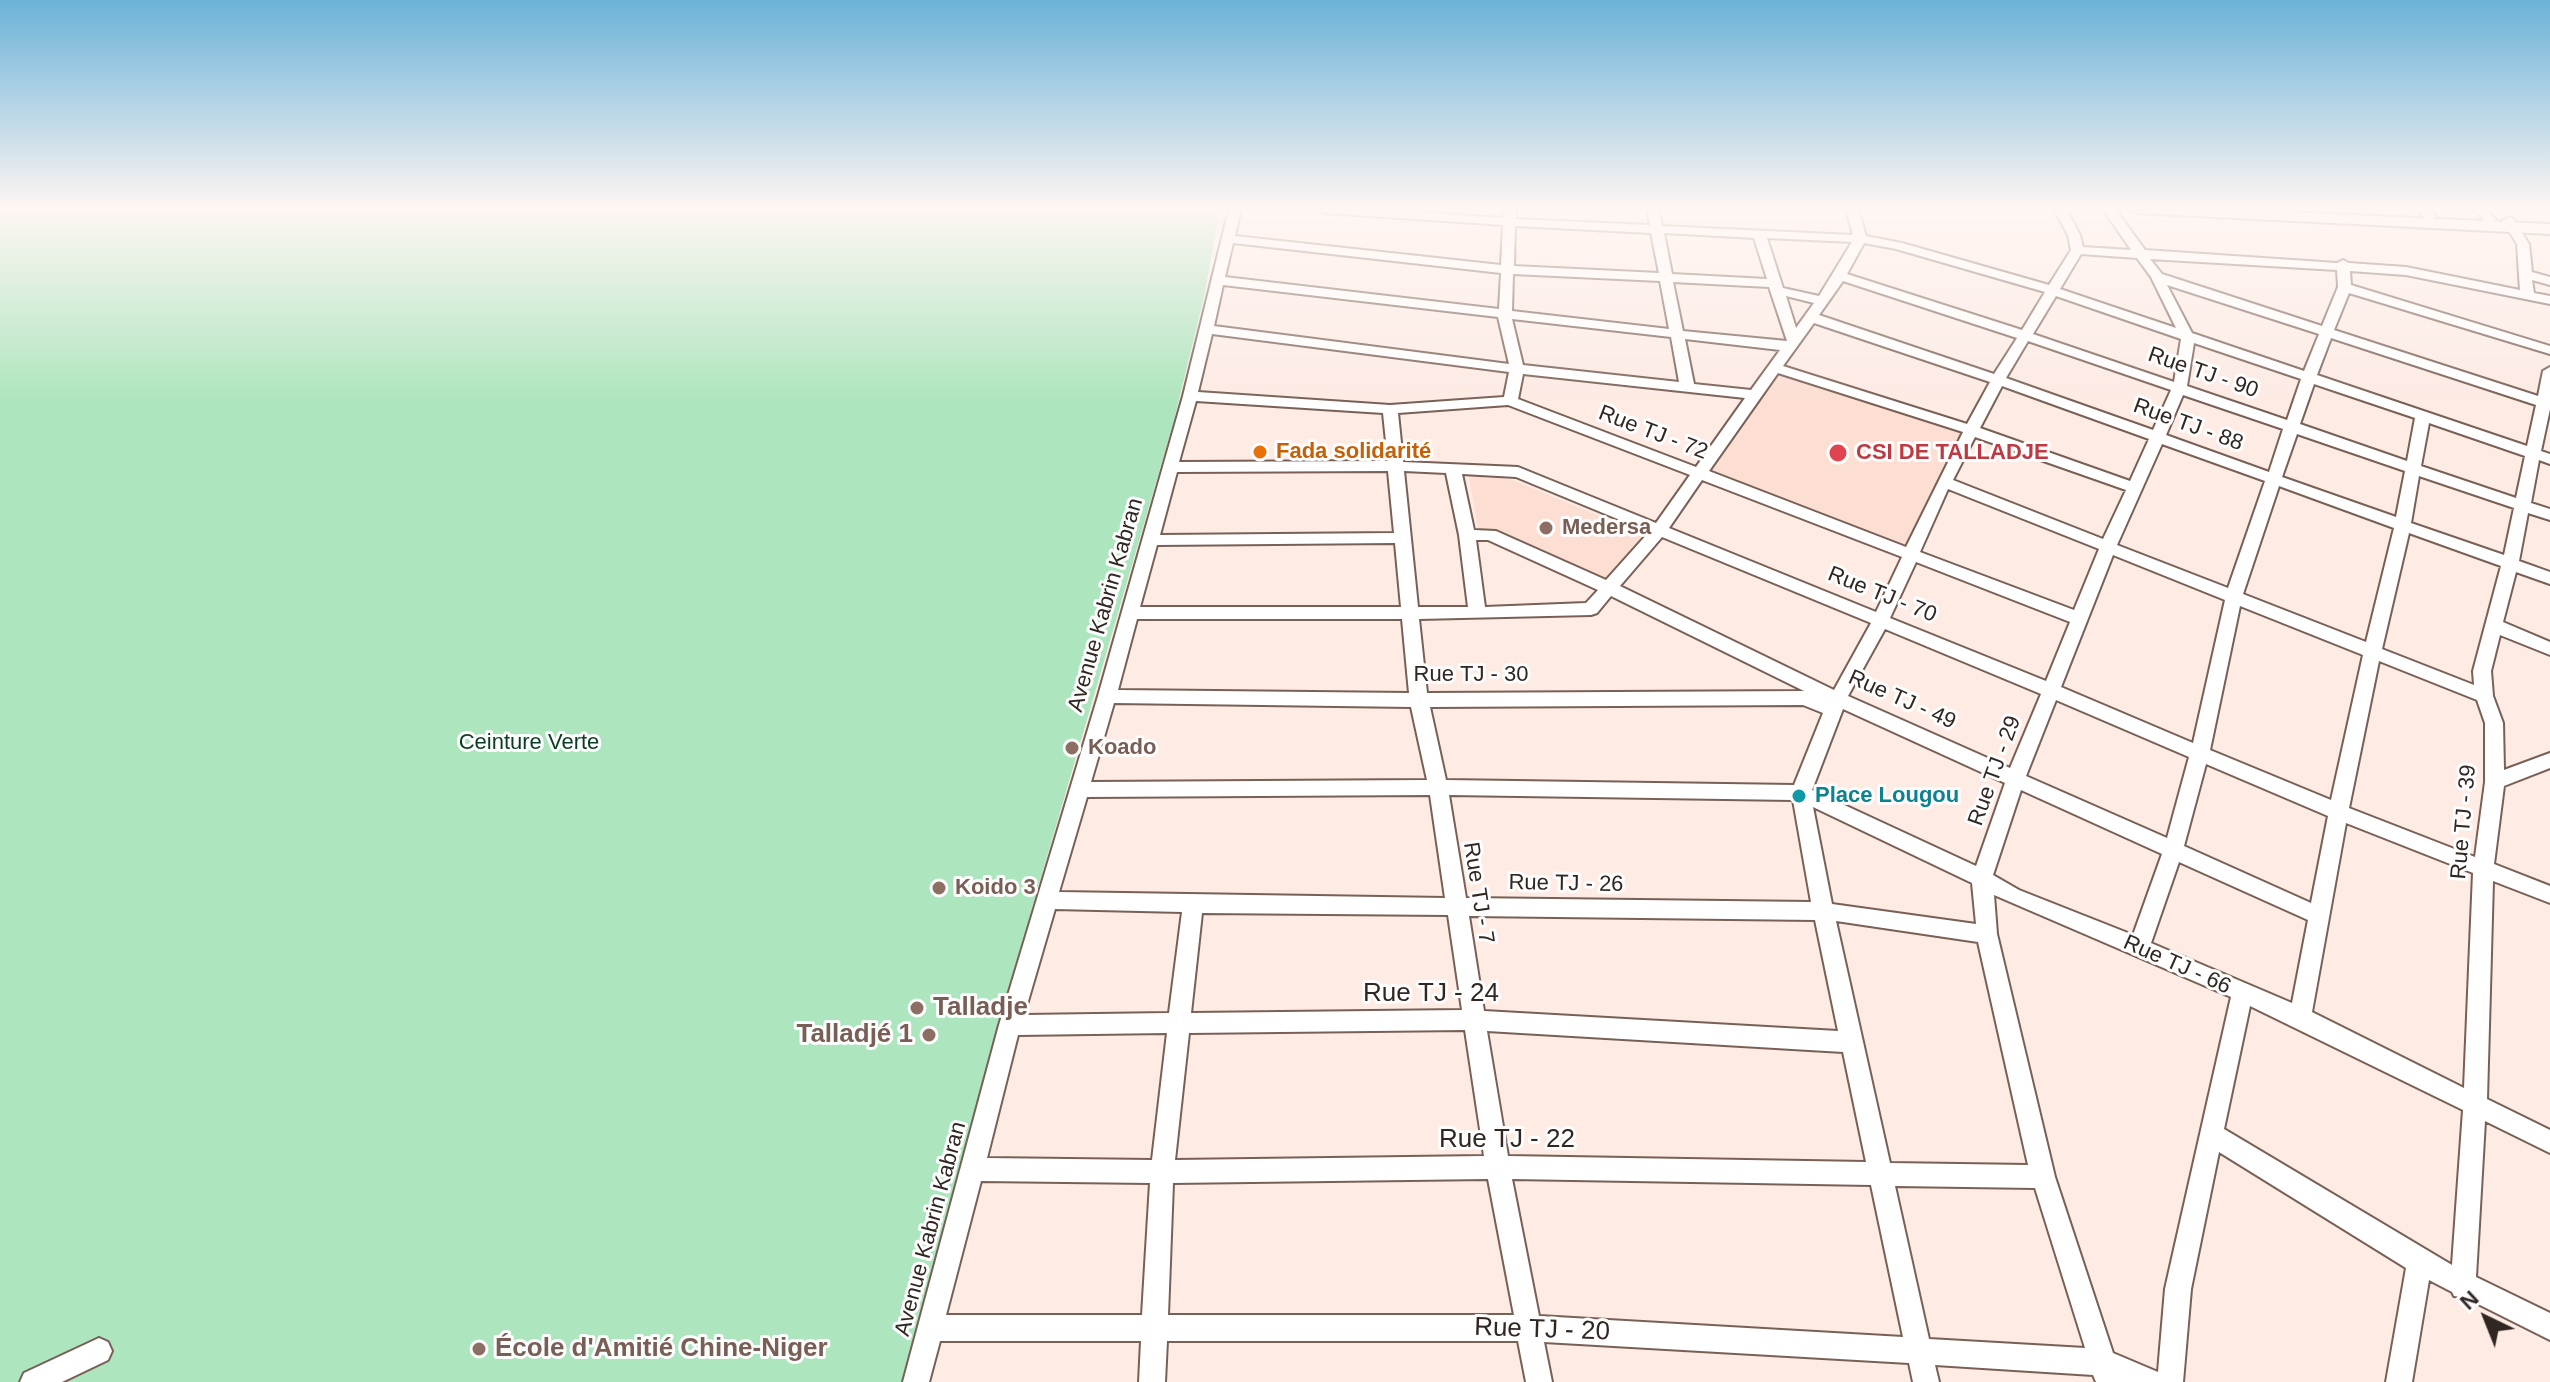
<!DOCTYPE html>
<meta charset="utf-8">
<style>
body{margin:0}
#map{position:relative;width:2550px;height:1382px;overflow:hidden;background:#fdebe4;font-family:Arial,sans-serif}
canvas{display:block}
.north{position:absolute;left:2446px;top:1278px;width:80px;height:80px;-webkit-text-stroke:6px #fcfdfc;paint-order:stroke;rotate:317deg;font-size:22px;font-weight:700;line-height:32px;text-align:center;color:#302622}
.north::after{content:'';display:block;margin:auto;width:28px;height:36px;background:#302622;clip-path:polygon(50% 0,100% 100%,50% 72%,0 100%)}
</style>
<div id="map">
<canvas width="2550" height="1382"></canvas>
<div class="north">N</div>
</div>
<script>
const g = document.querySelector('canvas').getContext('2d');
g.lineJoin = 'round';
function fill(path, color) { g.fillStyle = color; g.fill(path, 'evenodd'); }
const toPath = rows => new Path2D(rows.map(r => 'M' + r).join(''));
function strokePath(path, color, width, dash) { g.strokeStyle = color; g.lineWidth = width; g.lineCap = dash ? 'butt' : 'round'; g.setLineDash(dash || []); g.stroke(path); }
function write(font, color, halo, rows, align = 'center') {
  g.font = font + ' Arial,sans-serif'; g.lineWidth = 6; g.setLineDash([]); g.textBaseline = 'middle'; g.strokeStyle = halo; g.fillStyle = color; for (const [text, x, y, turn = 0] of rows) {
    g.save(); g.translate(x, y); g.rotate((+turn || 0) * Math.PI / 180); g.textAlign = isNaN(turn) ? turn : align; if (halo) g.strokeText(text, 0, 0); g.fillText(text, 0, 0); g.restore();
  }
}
fill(toPath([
 [1780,373,1964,432,1905,545,1708,474],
 [1469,476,1510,479,1650,537,1609,591,1479,535]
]), '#fcded2');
fill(toPath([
 [0,209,1220,209,1204,297,1173,424,1003,1008,903,1382,0,1382]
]), '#ade5be');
const minor = toPath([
 [1229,209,1241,209,1235,236,1501,265,1503,225,1325,213,1319,209,1373,209,1503,218,1504,209,1516,209,1516,219,1650,225,1647,209,1659,209,1662,226,1853,235,1846,209,1858,209,1866,236,1902,243,2049,285,2071,250,2068,235,2054,209,2066,209,2080,235,2083,247,2131,250,2103,209,2115,209,2145,250,2337,263,2343,260,2349,263,2406,267,2520,290,2517,244,2502,220,2512,217,2529,244,2532,272,2550,277,2550,285,2532,280,2534,293,2550,296,2550,304,2406,275,2350,271,2351,285,2550,346,2550,354,2349,293,2334,330,2538,396,2543,371,2550,367,2550,409,2541,451,2550,454,2550,464,2539,460,2531,503,2550,509,2550,520,2528,513,2519,561,2550,572,2550,584,2516,572,2503,622,2550,642,2550,655,2500,635,2491,671,2493,696,2503,723,2504,770,2550,753,2550,768,2504,786,2494,864,2550,886,2550,903,2493,881,2487,1099,2550,1130,2550,1153,2485,1121,2476,1277,2550,1313,2550,1340,2466,1298,2454,1296,2452,1292,2429,1280,2412,1382,2386,1382,2406,1268,2219,1152,2191,1289,2183,1382,2096,1382,2093,1375,1935,1365,1939,1382,1913,1382,1909,1363,1544,1342,1552,1382,1526,1382,1518,1341,1167,1341,1165,1382,1139,1382,1141,1341,940,1341,929,1382,903,1382,999,1025,1098,696,1183,396,1229,209],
 [1515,226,1651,233,1659,273,1514,266,1515,226],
 [1664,233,1754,238,1767,279,1672,274,1664,233],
 [1767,238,1852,242,1819,296,1783,288,1767,238],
 [1233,243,1501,273,1499,309,1225,277,1233,243],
 [1864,243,1896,249,2045,292,2022,330,1847,274,1864,243],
 [2081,254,2137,258,2151,277,2176,328,2060,289,2081,254],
 [2150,259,2337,270,2338,287,2322,326,2162,274,2150,259],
 [1513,274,1660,281,1669,329,1512,311,1513,274],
 [1843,281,2017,338,1994,374,1819,315,1843,281],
 [1673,282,1769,287,1787,341,1683,331,1673,282],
 [1223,285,1498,317,1509,364,1214,326,1223,285],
 [2167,285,2319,334,2304,371,2192,333,2167,285],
 [1786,296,1814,303,1796,328,1786,296],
 [2056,296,2181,339,2174,382,2033,334,2056,296],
 [1512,319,1671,337,1679,382,1523,365,1512,319],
 [1814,323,1990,382,1967,424,1783,366,1814,323],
 [1212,334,1509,372,1504,397,1390,405,1198,392,1212,334],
 [2331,338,2536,405,2527,446,2317,375,2331,338],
 [1685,339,1780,350,1751,390,1694,384,1685,339],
 [2028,341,2171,390,2153,430,2006,378,2028,341],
 [2194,343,2301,379,2287,420,2187,386,2194,343],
 [1778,373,1963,432,1906,547,1709,471,1778,373],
 [1523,374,1745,398,1696,467,1518,399,1523,374],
 [2314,384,2415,418,2407,461,2300,424,2314,384],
 [2002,386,2149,439,2130,481,1980,428,2002,386],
 [2183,395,2283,429,2269,472,2166,435,2183,395],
 [1196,401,1383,413,1388,461,1179,462,1196,401],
 [1508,405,1690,475,1656,523,1518,467,1403,462,1398,413,1508,405],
 [2429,423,2525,456,2516,498,2421,466,2429,423],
 [2297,434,2405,471,2396,517,2282,477,2297,434],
 [1975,437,2126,490,2103,539,1953,480,1975,437],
 [2162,444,2265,481,2228,588,2117,545,2162,444],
 [1388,471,1394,533,1160,535,1177,472,1388,471],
 [1404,471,1446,473,1459,535,1468,607,1418,607,1404,471],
 [1462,474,1516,477,1649,532,1606,580,1496,531,1474,530,1462,474],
 [2419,476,2514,508,2504,555,2411,523,2419,476],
 [1702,480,1902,557,1876,612,1669,528,1702,480],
 [2279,486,2394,528,2366,642,2243,594,2279,486],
 [1948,489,2099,549,2074,610,1920,552,1948,489],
 [2409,533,2501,566,2473,671,2474,685,2382,649,2409,533],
 [1662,537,1871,623,1834,690,1620,586,1662,537],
 [1476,540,1488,540,1598,590,1586,603,1485,607,1476,540],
 [1395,543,1401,607,1140,607,1157,545,1395,543],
 [2113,555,2225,600,2193,743,2061,687,2113,555],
 [1916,562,2070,622,2046,681,1890,618,1916,562],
 [1611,596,1804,691,1427,693,1419,619,1591,615,1597,613,1611,596],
 [2240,606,2363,655,2331,800,2210,750,2240,606],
 [1137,619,1402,619,1409,693,1118,690,1137,619],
 [1885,629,2041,694,2010,768,1848,696,1885,629],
 [2379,661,2477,700,2485,723,2485,782,2475,857,2349,808,2379,661],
 [2056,700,2189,757,2167,838,2026,776,2056,700],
 [1114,703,1411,707,1427,780,1091,782,1114,703],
 [1803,705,1823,713,1794,785,1446,780,1430,707,1803,705],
 [1843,709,2005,783,1976,866,1812,790,1843,709],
 [2206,764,2328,816,2311,903,2184,846,2206,764],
 [2021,790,2162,854,2133,935,2019,890,1993,875,2021,790],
 [1430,795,1445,898,1059,892,1087,797,1430,795],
 [1449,795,1793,800,1811,902,1466,898,1449,795],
 [1813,807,1972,883,1976,924,1832,904,1813,807],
 [2346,823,2473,873,2464,1088,2312,1012,2346,823],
 [2179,862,2308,920,2292,1003,2151,943,2179,862],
 [1994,895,2231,997,2165,1289,2158,1372,2113,1353,2055,1177,1997,934,1994,895],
 [1055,909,1182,912,1169,1013,1024,1015,1055,909],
 [1202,913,1448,915,1462,1010,1191,1013,1202,913],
 [1469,916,1815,920,1838,1031,1484,1011,1469,916],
 [1836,921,1978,942,2028,1165,1890,1163,1836,921],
 [2250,1006,2463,1110,2452,1265,2224,1129,2250,1006],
 [1465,1030,1484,1156,1175,1160,1189,1033,1465,1030],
 [1487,1031,1843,1052,1866,1162,1508,1156,1487,1031],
 [1167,1033,1152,1160,987,1158,1018,1035,1167,1033],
 [1488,1179,1514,1315,1168,1315,1173,1183,1488,1179],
 [1512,1179,1871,1185,1903,1337,1539,1316,1512,1179],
 [981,1181,1150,1183,1142,1315,946,1315,981,1181],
 [1895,1186,2035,1188,2085,1348,1929,1339,1895,1186],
 [2416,209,2429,209,2436,217,2426,220,2416,209],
 [2474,209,2486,209,2496,220,2486,223,2474,209],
 [99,1338,108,1342,112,1351,108,1360,62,1382,20,1382,24,1373,99,1338]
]);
const major = toPath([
 [2130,209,2223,209,2550,224,2550,234,2137,213,2130,209]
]);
strokePath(minor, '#796056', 4);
strokePath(major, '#796056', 4);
fill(minor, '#fff');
fill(major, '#fff');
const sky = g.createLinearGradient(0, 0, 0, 402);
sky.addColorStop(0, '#6bb2d8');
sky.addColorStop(0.52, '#fef6f3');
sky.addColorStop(1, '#fef6f300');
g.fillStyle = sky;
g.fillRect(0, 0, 2550, 402);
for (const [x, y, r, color] of [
 [1260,452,8,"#e8710a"],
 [1838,453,10,"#e0444e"],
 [1546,528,8,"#8d6e63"],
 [1072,748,8,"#8d6e63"],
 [1799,796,8,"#0f9aa8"],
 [939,888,8,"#8d6e63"],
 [917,1008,8,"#8d6e63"],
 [929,1035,8,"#8d6e63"],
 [479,1349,8,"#8d6e63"]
]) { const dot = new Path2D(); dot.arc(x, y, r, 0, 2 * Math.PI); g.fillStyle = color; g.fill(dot); strokePath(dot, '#fcfdfc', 3); }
write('22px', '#302622', '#fcfdfc', [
 ["Rue TJ - 90",2203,373,19],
 ["Rue TJ - 88",2188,425,20],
 ["Rue TJ - 72",1653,433,21],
 ["Rue TJ - 70",1882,595,22],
 ["Avenue Kabrin Kabran",1106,605,-74],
 ["Rue TJ - 30",1471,675],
 ["Rue TJ - 49",1902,700,24],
 ["Rue TJ - 29",1995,771,-70],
 ["Rue TJ - 39",2464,822,-85],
 ["Rue TJ - 26",1566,884,1],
 ["Rue TJ - 7",1478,893,81],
 ["Rue TJ - 66",2177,965,24],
 ["Avenue Kabrin Kabran",931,1229,-75]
]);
write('bold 22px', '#c56008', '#fcfdfc', [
 ["Fada solidarité",1276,452]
], 'left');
write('bold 22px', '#be3a42', '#fcfdfc', [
 ["CSI DE TALLADJE",1856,453]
], 'left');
write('bold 22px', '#785e54', '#fcfdfc', [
 ["Medersa",1562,528],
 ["Koado",1088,748],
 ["Koido 3",955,888]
], 'left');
write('22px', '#0a3d21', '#fcfdfc', [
 ["Ceinture Verte",529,743]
]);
write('bold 22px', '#0d838f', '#fcfdfc', [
 ["Place Lougou",1815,796]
], 'left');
write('26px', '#302622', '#fcfdfc', [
 ["Rue TJ - 24",1431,994],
 ["Rue TJ - 22",1507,1140],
 ["Rue TJ - 20",1542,1330,2]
]);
write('bold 26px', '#785e54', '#fcfdfc', [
 ["Talladje",933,1008],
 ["Talladjé 1",913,1035,"right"],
 ["École d'Amitié Chine-Niger",495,1349]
], 'left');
</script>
